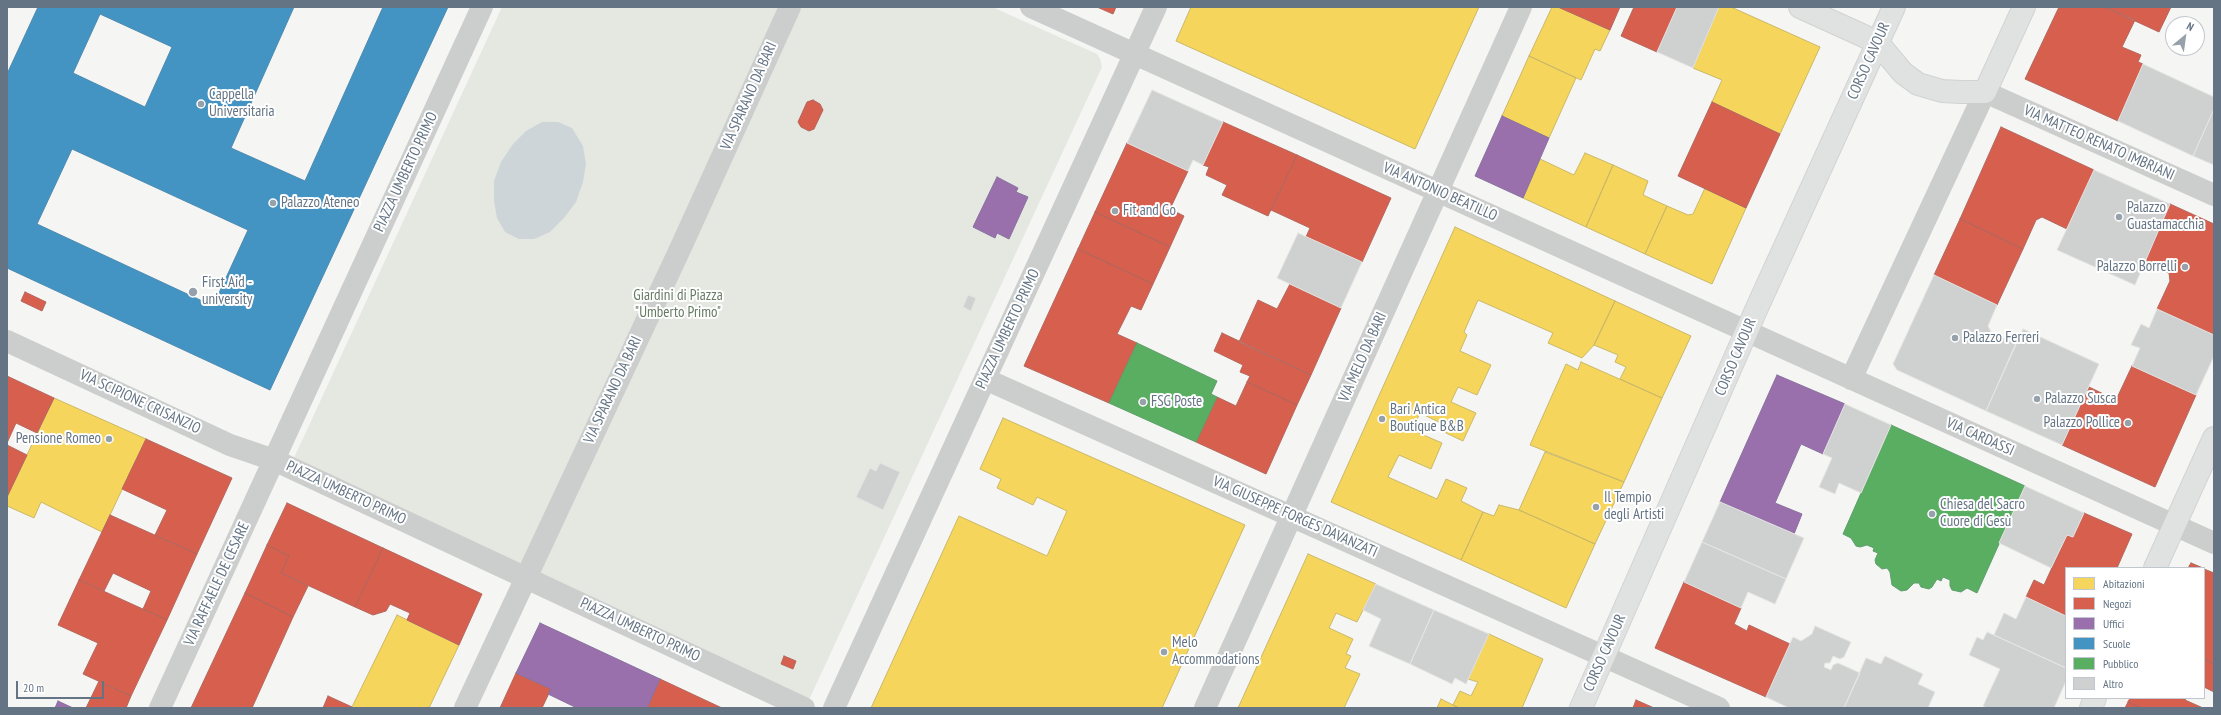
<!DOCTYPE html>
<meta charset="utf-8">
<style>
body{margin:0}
#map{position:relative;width:2221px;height:715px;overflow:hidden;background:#f5f5f3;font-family:"PT Sans Narrow",sans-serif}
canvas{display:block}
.frame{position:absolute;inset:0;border:8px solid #647484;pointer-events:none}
.legend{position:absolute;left:2065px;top:567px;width:140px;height:132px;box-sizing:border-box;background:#fff;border:1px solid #c1c7ce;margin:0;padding:5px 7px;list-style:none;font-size:12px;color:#647484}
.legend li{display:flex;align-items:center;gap:8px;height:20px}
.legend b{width:20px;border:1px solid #c1c7ce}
.north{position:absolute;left:2165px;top:16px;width:40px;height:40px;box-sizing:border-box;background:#fff;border:1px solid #c1c7ce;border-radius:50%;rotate:29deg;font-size:11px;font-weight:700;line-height:16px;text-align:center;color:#647484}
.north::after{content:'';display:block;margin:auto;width:14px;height:18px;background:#97a1ab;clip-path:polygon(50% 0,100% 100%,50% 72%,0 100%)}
.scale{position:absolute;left:16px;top:681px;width:88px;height:18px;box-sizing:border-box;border:2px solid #647484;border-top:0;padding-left:5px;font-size:12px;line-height:14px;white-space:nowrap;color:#647484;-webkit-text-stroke:3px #fff;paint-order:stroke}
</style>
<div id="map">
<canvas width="2221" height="715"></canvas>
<div class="frame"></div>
<ul class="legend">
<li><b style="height:11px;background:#f6d55c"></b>Abitazioni</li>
<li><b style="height:11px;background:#d6604d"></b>Negozi</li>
<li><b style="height:11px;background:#9970ab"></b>Uffici</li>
<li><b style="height:11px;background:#4393c3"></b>Scuole</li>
<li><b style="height:11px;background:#5aae61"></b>Pubblico</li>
<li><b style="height:11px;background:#cfd0d0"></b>Altro</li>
</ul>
<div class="north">N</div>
<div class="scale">20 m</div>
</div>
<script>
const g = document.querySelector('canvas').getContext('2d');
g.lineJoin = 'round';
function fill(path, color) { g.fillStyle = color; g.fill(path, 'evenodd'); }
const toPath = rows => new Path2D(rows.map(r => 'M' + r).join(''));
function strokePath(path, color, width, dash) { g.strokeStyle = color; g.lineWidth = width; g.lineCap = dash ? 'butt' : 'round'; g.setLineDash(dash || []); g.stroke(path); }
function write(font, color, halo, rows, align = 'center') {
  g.font = font + ' "PT Sans Narrow",sans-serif'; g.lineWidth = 4; g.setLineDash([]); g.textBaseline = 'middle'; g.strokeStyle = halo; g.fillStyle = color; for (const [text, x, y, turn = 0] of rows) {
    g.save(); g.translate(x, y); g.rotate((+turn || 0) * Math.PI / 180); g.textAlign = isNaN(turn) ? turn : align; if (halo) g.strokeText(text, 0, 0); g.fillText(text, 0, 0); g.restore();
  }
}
fill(toPath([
 [502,7,992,7,1097,54,1100,59,1102,67,808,702,294,458]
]), '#e4e8e1');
fill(toPath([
 [542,122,558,122,572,128,583,146,586,164,583,182,576,202,564,218,550,232,534,239,519,239,505,232,497,218,494,201,494,181,501,162,513,144,526,131]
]), '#cdd5d8');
const homes = toPath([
 [1191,7,1479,7,1415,149,1176,41,1191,7],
 [1552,7,1558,7,1610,30,1600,51,1595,49,1581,80,1529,56,1552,7],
 [1719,7,1731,7,1820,47,1780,134,1712,102,1722,80,1693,68,1719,7],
 [1529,56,1576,78,1549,138,1502,116,1529,56],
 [1585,153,1613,165,1586,227,1523,198,1540,159,1574,175,1585,153],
 [1613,165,1648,181,1643,195,1667,206,1645,254,1586,227,1613,165],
 [1705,188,1746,208,1712,284,1645,254,1667,206,1688,215,1693,214,1705,188],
 [1455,227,1615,301,1594,345,1582,358,1548,343,1553,333,1478,300,1464,332,1467,335,1460,351,1491,365,1477,395,1458,387,1451,402,1476,413,1463,441,1446,433,1445,425,1420,413,1412,430,1442,443,1431,469,1399,455,1388,477,1437,499,1446,479,1467,488,1461,501,1483,512,1461,560,1331,502,1455,227],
 [1615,301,1691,336,1662,398,1620,379,1626,367,1615,362,1618,355,1594,345,1615,301],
 [1581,362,1662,398,1624,482,1530,445,1566,364,1578,370,1581,362],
 [54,398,146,439,102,532,41,502,34,518,7,506,7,497,54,398],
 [1003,418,1245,525,1162,708,871,708,959,516,1047,556,1067,511,1037,497,1033,505,997,488,1001,479,980,469,1003,418],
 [1545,452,1624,482,1595,544,1519,510,1545,452],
 [1499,505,1519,510,1595,544,1566,608,1461,560,1483,512,1494,516,1499,505],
 [1308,554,1376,584,1357,622,1336,613,1329,628,1353,639,1346,654,1351,656,1345,668,1360,674,1344,708,1238,708,1308,554],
 [397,615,459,645,429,708,353,708,352,707,397,615],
 [1489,634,1543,659,1522,708,1459,708,1453,705,1460,691,1471,696,1478,682,1468,679,1489,634],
 [1441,699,1459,708,1437,708,1441,699]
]);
fill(homes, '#f6d55c');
strokePath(homes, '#cab868', 1);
const shops = toPath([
 [1097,7,1116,7,1113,14,1097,7],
 [1558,7,1620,7,1610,30,1558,7],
 [1634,7,1677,7,1657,52,1621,36,1634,7],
 [2059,7,2105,7,2135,20,2122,47,2141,55,2138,62,2143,64,2118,121,2025,79,2059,7],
 [2105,7,2171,7,2159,32,2105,7],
 [813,100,820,104,823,110,814,129,809,131,801,127,798,122,807,102,813,100],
 [1712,102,1780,134,1746,208,1678,176,1712,102],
 [1223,122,1297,155,1268,216,1222,195,1227,185,1206,175,1209,167,1203,165,1223,122],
 [2001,127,2094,170,2067,229,2042,217,2036,220,2023,249,1960,219,2001,127],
 [1127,143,1188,171,1170,209,1184,216,1170,247,1095,212,1127,143],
 [1297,155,1391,198,1362,262,1306,237,1310,228,1271,210,1297,155],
 [2170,204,2214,224,2214,335,2157,309,2170,281,2169,273,2145,262,2170,204],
 [1095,212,1170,247,1153,284,1078,249,1095,212],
 [1960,219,2023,249,1997,305,1934,275,1960,219],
 [1078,249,1153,284,1141,310,1131,306,1117,334,1137,343,1109,403,1024,366,1078,249],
 [1290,284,1341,308,1311,375,1239,342,1258,300,1277,309,1290,284],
 [25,292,46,302,42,311,21,301,25,292],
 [1222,333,1311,375,1297,405,1247,382,1250,376,1240,372,1243,365,1214,351,1222,333],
 [2132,366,2196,395,2155,487,2062,445,2089,387,2116,400,2132,366],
 [7,376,54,398,37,433,16,423,7,443,7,376],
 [1247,382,1297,405,1266,474,1196,442,1217,397,1236,406,1247,382],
 [146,439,232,478,197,554,155,535,167,510,122,489,146,439],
 [7,445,27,455,7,497,7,445],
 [287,503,383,548,355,607,281,573,289,556,267,545,287,503],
 [2084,513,2132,534,2117,568,2066,568,2066,616,2026,597,2034,580,2044,585,2067,535,2073,537,2084,513],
 [110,515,197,554,167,620,143,609,151,591,113,573,104,591,79,580,110,515],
 [267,545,289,556,281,573,308,586,293,617,245,593,267,545],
 [383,548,482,594,459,645,407,620,410,613,390,604,386,611,373,615,355,607,383,548],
 [2191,563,2203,568,2188,568,2191,563],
 [2204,569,2214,573,2214,664,2204,659,2204,569],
 [79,580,167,620,131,696,83,674,98,643,58,625,79,580],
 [1684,582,1741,608,1734,624,1747,631,1749,625,1790,644,1766,697,1655,648,1684,582],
 [245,593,293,617,252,708,191,708,245,593],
 [784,656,796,661,793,669,781,664,784,656],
 [2204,659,2214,664,2214,692,2204,687,2204,659],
 [516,673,551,689,542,708,500,708,516,673],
 [660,679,722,708,647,708,660,679],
 [99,681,131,696,126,708,86,708,99,681],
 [328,696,352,707,353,708,323,708,328,696],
 [2130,698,2186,698,2185,700,2203,708,2141,708,2128,702,2130,698],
 [1636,700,1654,708,1633,708,1636,700],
 [2128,702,2141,708,2125,708,2128,702]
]);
fill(shops, '#d6604d');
strokePath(shops, '#b4665e', 1);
const offices = toPath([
 [1502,116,1549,138,1523,198,1475,176,1502,116],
 [997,177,1018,188,1016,192,1028,197,1009,239,997,233,995,238,973,227,997,177],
 [1777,375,1845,404,1823,454,1801,444,1775,503,1802,514,1794,534,1720,502,1777,375],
 [540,623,660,679,647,708,577,708,548,694,551,689,516,673,540,623],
 [58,701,73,708,55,708,58,701]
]);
fill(offices, '#9970ab');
strokePath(offices, '#89719f', 1);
const schools = toPath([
 [38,7,294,7,231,148,305,181,383,7,448,7,270,390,7,268,7,74,38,7],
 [100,14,172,47,145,107,73,73,100,14],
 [72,149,248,230,213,306,37,224,72,149]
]);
fill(schools, '#4393c3');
strokePath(schools, '#4d8ab0', 1);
const public = toPath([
 [1137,343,1217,381,1211,394,1217,397,1196,442,1109,403,1137,343],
 [1891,425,2025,486,1977,593,1967,588,1961,592,1952,590,1950,586,1950,580,1943,577,1941,581,1937,579,1932,587,1929,589,1921,587,1919,583,1914,583,1907,590,1901,591,1892,585,1890,572,1887,568,1882,569,1876,564,1875,560,1878,553,1873,551,1874,548,1867,545,1860,547,1856,546,1851,538,1843,534,1891,425]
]);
fill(public, '#5aae61');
strokePath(public, '#5d9d6c', 1);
const building = toPath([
 [1677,7,1719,7,1693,68,1657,52,1677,7],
 [2143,64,2214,97,2214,109,2193,156,2118,121,2143,64],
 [1152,90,1223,122,1203,165,1193,160,1188,171,1127,143,1152,90],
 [2214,109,2214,165,2193,156,2214,109],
 [2094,170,2170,204,2135,285,2057,250,2094,170],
 [1298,233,1362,262,1341,308,1277,278,1298,233],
 [1934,275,1997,305,1988,326,1991,332,2016,343,1986,411,1897,370,1893,364,1934,275],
 [968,295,976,298,971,311,963,307,968,295],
 [2157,309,2214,335,2214,356,2196,395,2132,366,2140,348,2131,345,2141,324,2149,328,2157,309],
 [2023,329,2099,364,2062,445,1986,411,2023,329],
 [1845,404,1891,425,1861,493,1839,483,1835,494,1819,487,1832,458,1823,454,1845,404],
 [880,463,900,472,883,510,856,497,870,468,876,471,880,463],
 [2025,486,2084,513,2073,537,2067,535,2051,568,1999,543,2025,486],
 [1720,502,1804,538,1786,579,1702,542,1720,502],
 [1702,542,1786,579,1775,604,1748,592,1741,608,1684,582,1702,542],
 [1376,584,1434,610,1410,664,1369,646,1381,619,1363,610,1376,584],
 [2026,597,2066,616,2066,668,1994,635,2004,613,2016,619,2026,597],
 [1434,610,1489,634,1466,684,1455,678,1452,684,1410,664,1434,610],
 [1815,626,1851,642,1844,657,1840,659,1833,656,1830,663,1825,663,1824,667,1831,670,1833,665,1838,663,1860,673,1844,708,1789,708,1766,697,1793,637,1801,641,1812,634,1815,626],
 [1987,632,2066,668,2066,681,2054,708,1987,708,1983,706,2000,669,1969,655,1977,637,1983,640,1987,632],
 [1885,656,1923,674,1918,684,1935,692,1928,708,1844,708,1866,658,1881,664,1885,656]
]);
fill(building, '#cfd0d0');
strokePath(building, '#e4e4e3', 1);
const secondary = toPath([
 [1800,7,1877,42,1903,73,1918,84,1942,91,1961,92,1985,92,2024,7],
 [2155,568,2214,438],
 [1581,708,1756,310,1894,7],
 [2091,708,2095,698]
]);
strokePath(secondary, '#d1d3d3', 24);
strokePath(toPath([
 [1031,7,2214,543],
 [7,341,230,445,274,460,804,708],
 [985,379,1719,708],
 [1851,379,1985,92,2214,195],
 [160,708,482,7],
 [465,708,681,247,790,7],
 [834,708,1156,7],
 [1205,708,1521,7]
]), '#cccece', 22);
strokePath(secondary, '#e0e1e1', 22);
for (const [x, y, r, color] of [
 [201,104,4,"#97a1ab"],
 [273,203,4,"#97a1ab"],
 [1115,211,4,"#97a1ab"],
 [2119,217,4,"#97a1ab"],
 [2185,267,4,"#97a1ab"],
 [193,292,5,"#97a1ab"],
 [1955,338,4,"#97a1ab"],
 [2037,399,4,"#97a1ab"],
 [1143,402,4,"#97a1ab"],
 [1382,419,4,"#97a1ab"],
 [2128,423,4,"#97a1ab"],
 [109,439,4,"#97a1ab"],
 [1596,507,4,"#97a1ab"],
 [1932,514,4,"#97a1ab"],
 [1164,652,4,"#97a1ab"]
]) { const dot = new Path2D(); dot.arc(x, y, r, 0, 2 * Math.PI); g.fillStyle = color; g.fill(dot); strokePath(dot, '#fff', 1.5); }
write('15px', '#647484', '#fff', [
 ["CORSO CAVOUR",1869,61,-66],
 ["VIA SPARANO DA BARI",749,96,-66],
 ["VIA MATTEO RENATO IMBRIANI",2099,143,24],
 ["PIAZZA UMBERTO PRIMO",406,172,-65],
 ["VIA ANTONIO BEATILLO",1440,192,24],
 ["PIAZZA UMBERTO PRIMO",1008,329,-65],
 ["VIA MELO DA BARI",1363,357,-66],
 ["CORSO CAVOUR",1736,357,-67],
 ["VIA SPARANO DA BARI",613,390,-65],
 ["VIA SCIPIONE CRISANZIO",140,402,25],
 ["VIA CARDASSI",1980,437,24],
 ["PIAZZA UMBERTO PRIMO",346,493,25],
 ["VIA GIUSEPPE FORGES DAVANZATI",1295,517,24],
 ["VIA RAFFAELE DE CESARE",217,584,-65],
 ["PIAZZA UMBERTO PRIMO",640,630,25],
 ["CORSO CAVOUR",1605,653,-66]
]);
write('15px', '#647484', '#fff', [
 ["Cappella",209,95],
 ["Universitaria",209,112],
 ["Palazzo Ateneo",281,203],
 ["Palazzo",2127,208],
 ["Guastamacchia",2127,225],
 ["Fit and Go",1123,211],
 ["Palazzo Borrelli",2177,267,"right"],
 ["First Aid -",202,283],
 ["university",202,300],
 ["Palazzo Ferreri",1963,338],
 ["Palazzo Susca",2045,399],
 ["FSG Poste",1151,402],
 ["Bari Antica",1390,410],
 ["Boutique B&B",1390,427],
 ["Palazzo Pollice",2120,423,"right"],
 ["Pensione Romeo",101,439,"right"],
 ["Il Tempio",1604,498],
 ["degli Artisti",1604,515],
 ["Chiesa del Sacro",1940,505],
 ["Cuore di Gesù",1940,522],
 ["Melo",1172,643],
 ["Accommodations",1172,660]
], 'left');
write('15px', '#667b63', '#fff', [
 ["Giardini di Piazza",678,296],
 ["\"Umberto Primo\"",678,313]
]);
</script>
